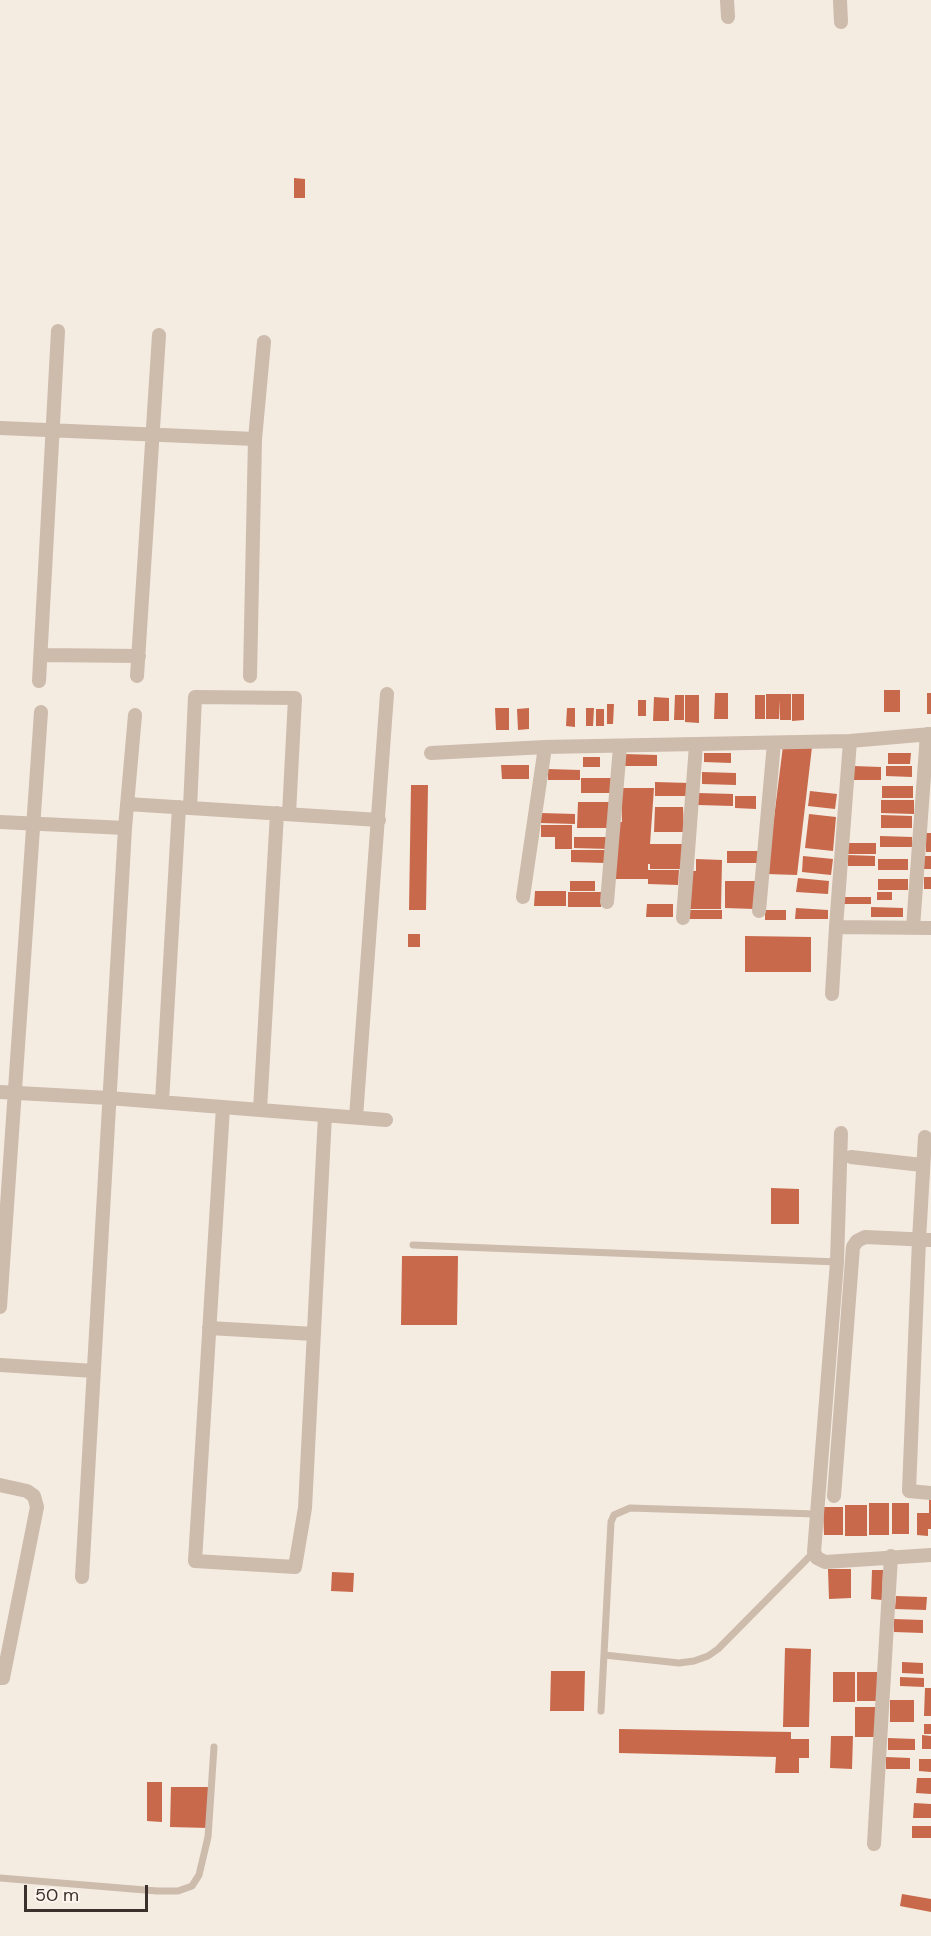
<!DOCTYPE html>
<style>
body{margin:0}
#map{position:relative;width:931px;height:1936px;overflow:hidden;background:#f4ebe1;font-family:"DM Sans",sans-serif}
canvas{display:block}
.scale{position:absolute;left:24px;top:1885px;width:124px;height:27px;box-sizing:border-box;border:3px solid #3b302b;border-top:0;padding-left:8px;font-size:18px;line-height:21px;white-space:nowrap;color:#3b302b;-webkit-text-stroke:4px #fbf5ee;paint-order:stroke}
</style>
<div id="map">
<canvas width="931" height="1936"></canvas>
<div class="scale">50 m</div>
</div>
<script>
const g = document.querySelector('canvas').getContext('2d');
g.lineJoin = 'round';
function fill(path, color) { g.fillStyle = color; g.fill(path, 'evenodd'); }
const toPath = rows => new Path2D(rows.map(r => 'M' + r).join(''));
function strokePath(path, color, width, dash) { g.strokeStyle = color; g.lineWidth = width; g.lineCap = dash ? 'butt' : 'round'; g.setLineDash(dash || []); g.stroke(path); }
fill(toPath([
 [294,178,305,179,305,198,294,198],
 [884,690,900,690,900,712,884,712],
 [715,693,728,693,728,719,714,719],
 [927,693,931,693,931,714,927,714],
 [766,694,791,694,791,720,780,720,780,700,779,719,766,719],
 [792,694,804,694,804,720,792,721],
 [675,695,684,695,684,720,674,720],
 [685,695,699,695,699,723,685,722],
 [755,695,765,695,765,719,755,719],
 [654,697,669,698,669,721,653,721],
 [638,700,646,700,646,716,638,716],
 [607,704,614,704,613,724,607,724],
 [495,708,509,708,509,730,496,730],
 [529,708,529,729,518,730,517,709],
 [567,708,575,708,575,727,566,726],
 [586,708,594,708,593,726,586,726],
 [596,709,604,709,604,726,596,726],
 [783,746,812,747,797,875,767,874],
 [704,753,731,753,731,763,704,762],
 [888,753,911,753,910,764,888,764],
 [624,754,657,755,657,766,624,766],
 [583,757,600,757,600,767,583,767],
 [501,765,529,765,529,779,502,779],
 [853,766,881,767,881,780,853,780],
 [886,766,912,766,912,777,886,776],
 [548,769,580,770,580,780,548,780],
 [702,772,736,773,736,785,702,784],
 [581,778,613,778,612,793,581,793],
 [655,782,689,783,689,796,655,796],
 [411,785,428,785,426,910,409,910],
 [882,786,913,786,913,798,882,798],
 [621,788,654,788,650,844,682,844,682,869,650,869,650,864,648,864,648,870,679,870,678,885,648,884,648,879,614,879,618,822,622,822],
 [810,791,837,794,835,809,808,806],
 [698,793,733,794,733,806,698,805],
 [735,796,756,796,756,809,735,808],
 [881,800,914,800,914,814,881,813],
 [578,802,612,802,608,828,577,828],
 [655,807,683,807,684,832,654,832],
 [541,813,575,814,575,824,541,823],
 [809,814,836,817,833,851,805,848],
 [881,815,912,816,912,828,881,828],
 [541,825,572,825,572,849,555,849,555,837,541,837],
 [926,833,931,833,931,852,926,852],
 [880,836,912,837,912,847,880,847],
 [574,837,609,837,609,849,574,848],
 [848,843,876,843,876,854,848,854],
 [571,850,605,850,605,863,571,862],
 [727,851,760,851,759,863,727,863],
 [848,855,875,856,875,866,848,866],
 [803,856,833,859,831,875,802,872],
 [924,856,931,856,931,869,924,869],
 [696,859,722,860,721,909,689,909,690,871,696,871],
 [878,859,908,859,908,870,878,870],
 [924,877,931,877,931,889,924,889],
 [798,878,829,881,828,894,796,892],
 [878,879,908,879,908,890,878,890],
 [570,881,595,881,595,891,570,891],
 [725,881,755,881,755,909,725,908],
 [535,891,566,891,566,906,534,906],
 [568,892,601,892,601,907,568,907],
 [877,892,892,892,892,900,877,900],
 [843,897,871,897,871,904,843,904],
 [647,904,673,904,673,917,646,917],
 [871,907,903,908,903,917,871,917],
 [796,908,828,910,828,919,795,919],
 [689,910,722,910,722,919,689,919],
 [765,910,786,910,786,920,765,920],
 [408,934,420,934,420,947,408,947],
 [745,936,811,937,811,972,745,972],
 [771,1188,799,1189,799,1224,771,1224],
 [402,1256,458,1256,457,1325,401,1325],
 [929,1500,931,1500,931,1529,928,1529,928,1536,917,1535,917,1513,929,1513],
 [869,1503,889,1503,889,1535,869,1535],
 [892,1503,909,1503,909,1534,892,1534],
 [845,1505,867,1505,867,1536,845,1536],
 [823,1507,843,1507,843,1535,824,1535],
 [828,1569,851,1569,851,1598,829,1599],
 [872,1570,883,1570,882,1600,871,1599],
 [332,1572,354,1573,353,1592,331,1591],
 [896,1596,927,1597,926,1610,895,1609],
 [894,1619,923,1620,923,1633,894,1632],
 [785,1648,811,1649,809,1727,783,1727],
 [902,1662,923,1663,923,1674,902,1673],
 [551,1671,585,1671,584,1711,550,1711],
 [833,1672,855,1672,855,1702,833,1702],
 [857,1672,877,1672,877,1701,857,1701],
 [900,1677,924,1678,924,1687,900,1686],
 [925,1688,931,1688,931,1716,924,1716],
 [890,1700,914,1700,914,1722,890,1722],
 [855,1707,876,1707,877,1737,855,1737],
 [924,1724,931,1724,931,1734,924,1734],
 [619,1729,791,1732,791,1739,809,1739,809,1758,799,1758,799,1773,775,1773,776,1757,619,1753],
 [922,1735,931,1736,931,1749,922,1749],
 [831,1736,853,1736,852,1769,830,1768],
 [888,1738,915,1739,915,1750,888,1750],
 [886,1757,910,1758,910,1769,886,1769],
 [919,1759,931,1759,931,1772,919,1771],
 [917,1778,931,1778,931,1794,916,1793],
 [147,1782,162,1782,162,1822,147,1821],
 [171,1787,209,1787,208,1828,170,1827],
 [914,1803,931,1804,931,1818,913,1818],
 [912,1826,931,1826,931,1838,912,1838],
 [902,1894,931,1899,931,1912,900,1906]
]), '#c8694b');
strokePath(toPath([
 [413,1245,837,1262],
 [604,1655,679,1663,694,1661,708,1656,718,1649,814,1552],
 [601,1711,611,1522,614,1515,630,1508,816,1514],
 [0,1878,157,1891,178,1891,192,1886,199,1875,208,1837,214,1747]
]), '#cdbbac', 7);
strokePath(toPath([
 [727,0,728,17],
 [840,0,841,22],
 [0,428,255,439],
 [41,655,139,656],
 [137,676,159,335],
 [250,676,255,439,264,342],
 [39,681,58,331],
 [431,753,545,747,850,741,931,734],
 [127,804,379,820],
 [190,808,195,697,295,698,289,814],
 [0,822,125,828],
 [523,897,545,747],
 [607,902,620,747],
 [759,911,774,743],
 [683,918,696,745],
 [836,927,850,741],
 [913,928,927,734],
 [832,994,836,927,931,928],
 [0,1092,109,1098,386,1120],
 [162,1102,179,807],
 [223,1107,195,1561,295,1567,305,1508,325,1115],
 [260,1110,277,813],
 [356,1117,387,694],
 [841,1133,837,1262,814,1552,817,1558,825,1562,931,1555],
 [925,1137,919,1240,909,1491,931,1493],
 [851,1157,922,1165],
 [0,1307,41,712],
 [209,1328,314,1334],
 [0,1365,94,1371],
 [0,1485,27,1491,34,1496,37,1507,3,1678,0,1678],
 [834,1496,853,1247,857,1241,865,1237,931,1240],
 [82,1577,125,828,135,715],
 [874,1844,891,1556]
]), '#cdbbac', 14);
</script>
